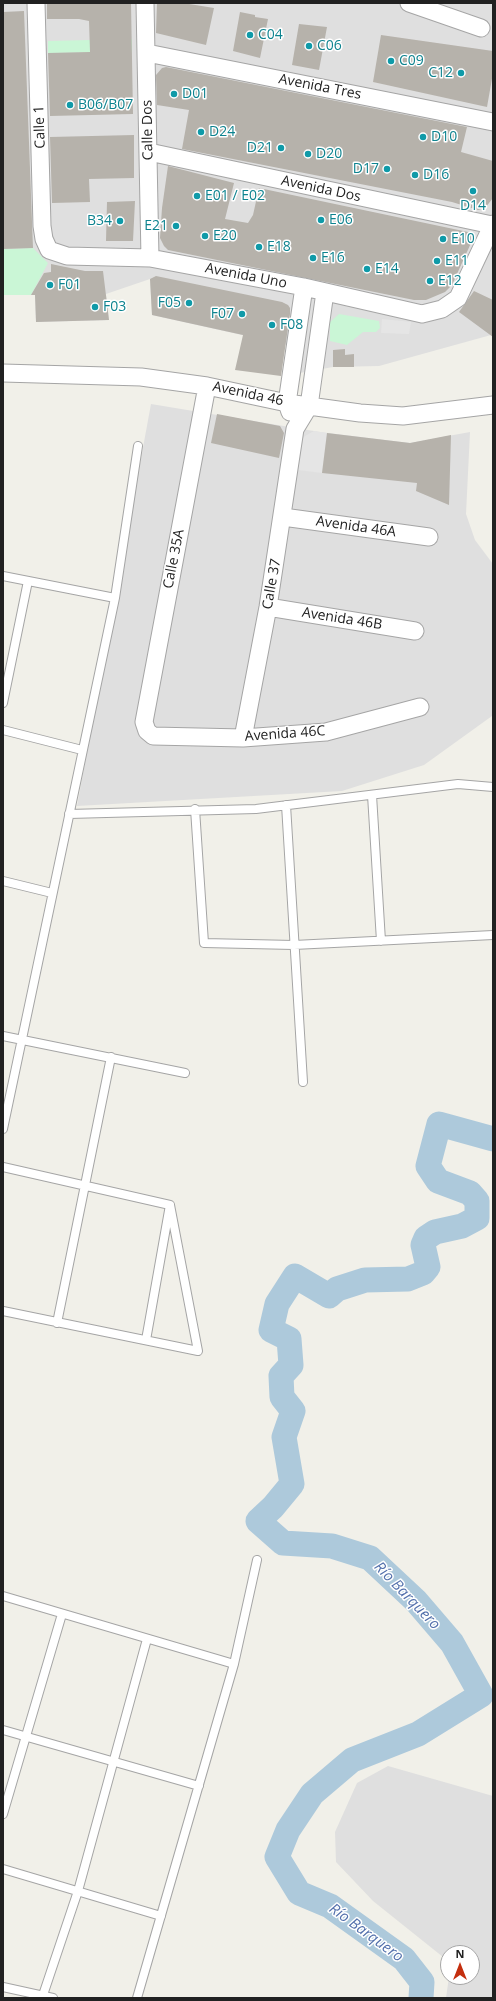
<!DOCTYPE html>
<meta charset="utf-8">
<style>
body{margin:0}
#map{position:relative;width:496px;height:2001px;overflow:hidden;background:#f1f0e9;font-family:"Open Sans",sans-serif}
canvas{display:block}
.frame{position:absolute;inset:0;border:4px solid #212121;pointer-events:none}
.north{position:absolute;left:440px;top:1945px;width:40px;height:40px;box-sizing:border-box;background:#fff;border:1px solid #a6a6a6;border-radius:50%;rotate:0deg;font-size:11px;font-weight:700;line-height:16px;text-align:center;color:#212121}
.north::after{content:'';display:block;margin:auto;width:14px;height:18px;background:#c42e0e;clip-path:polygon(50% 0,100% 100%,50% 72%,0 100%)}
</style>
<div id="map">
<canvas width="496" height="2001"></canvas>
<div class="frame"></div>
<div class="north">N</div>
</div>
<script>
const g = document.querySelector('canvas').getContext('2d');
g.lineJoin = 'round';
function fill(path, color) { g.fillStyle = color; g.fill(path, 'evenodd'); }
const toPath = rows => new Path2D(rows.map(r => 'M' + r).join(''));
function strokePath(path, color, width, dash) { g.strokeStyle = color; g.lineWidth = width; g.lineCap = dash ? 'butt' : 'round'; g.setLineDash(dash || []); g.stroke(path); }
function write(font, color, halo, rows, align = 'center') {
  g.font = font + ' "Open Sans",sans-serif'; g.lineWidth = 3; g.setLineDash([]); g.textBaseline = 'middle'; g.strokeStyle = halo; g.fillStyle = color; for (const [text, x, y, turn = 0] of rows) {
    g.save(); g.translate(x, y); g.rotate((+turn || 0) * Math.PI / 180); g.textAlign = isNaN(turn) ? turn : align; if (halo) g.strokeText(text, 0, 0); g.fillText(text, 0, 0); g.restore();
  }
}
fill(toPath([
 [3,3,493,3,493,332,491,335,379,366,333,367,283,376,287,345,152,315,150,279,106,294,109,320,36,322,35,295,3,295],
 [151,404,320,432,410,443,470,432,466,514,475,540,493,564,492,716,424,765,342,791,77,806],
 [388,1766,493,1796,493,1998,446,1998,449,1977,472,1977,472,1953,448,1953,448,1961,373,1901,336,1862,335,1832,357,1783]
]), '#dfdfdf');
fill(toPath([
 [132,39,132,52,48,53,48,41],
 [33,248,48,263,31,295,3,295,3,249],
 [339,314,379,321,380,328,376,332,363,332,347,345,330,341,330,322]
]), '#caf6d6');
fill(toPath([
 [382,319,411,322,409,334,381,333],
 [314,431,327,433,322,473,298,470,303,438,305,436]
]), '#e5e5e5');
strokePath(toPath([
 [421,1998,422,1982,404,1959,330,1906,299,1893,277,1857,288,1830,312,1794,352,1760,418,1734,481,1695,452,1643,416,1601,370,1558,332,1546,283,1543,258,1521,273,1507,292,1484,284,1437,293,1411,282,1397,281,1376,291,1365,289,1339,271,1330,277,1304,295,1276,329,1296,337,1289,365,1280,408,1279,423,1273,428,1267,423,1245,426,1238,435,1232,462,1226,477,1218,477,1201,470,1193,438,1181,428,1166,439,1124,493,1139]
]), '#adc9db', 25);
fill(toPath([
 [47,3,131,3,133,114,50,116,48,53,90,52,89,21,79,19,47,19],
 [157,3,183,3,214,8,206,45,156,33],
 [24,11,33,248,3,249,3,12],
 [240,12,255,15,255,17,268,19,260,58,233,51],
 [299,24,327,27,319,70,292,65],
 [381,35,493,51,493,73,487,107,373,82],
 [166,67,467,127,461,152,493,161,493,198,485,208,478,210,452,202,182,149,189,110,157,105,156,75,162,68],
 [134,135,134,178,89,179,90,202,52,203,50,137],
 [168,166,234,183,225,219,248,223,253,215,259,188,468,232,471,235,471,243,452,285,445,292,426,300,414,300,168,250,164,246,160,238,162,208],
 [135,201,133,241,106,241,107,202],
 [51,264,85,271,103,271,109,320,36,322,35,295,31,295,44,273,51,272],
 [156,276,282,302,288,305,290,308,290,314,281,376,235,370,243,335,152,315,150,279],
 [474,291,493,300,493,337,459,312],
 [345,349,345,355,354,354,354,367,333,367,333,350],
 [217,414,280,426,284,433,279,458,211,443],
 [327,433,410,443,451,435,449,505,416,491,417,483,322,473]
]), '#b6b2ab');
const service = toPath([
 [3,576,115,598],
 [3,703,28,581],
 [3,730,82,750],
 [372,795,381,941],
 [286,805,303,1082],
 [195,809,204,943,294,945,493,935],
 [69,814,256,809,458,784,493,787],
 [3,881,52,893],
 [3,1036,185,1073],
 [3,1129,115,598,138,446],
 [3,1167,170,1205],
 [3,1311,198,1351,170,1205,146,1340],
 [57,1323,111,1057],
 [3,1596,234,1664,257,1560],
 [3,1730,199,1786],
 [3,1814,62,1614],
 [3,1869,161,1916],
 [3,1987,53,1998],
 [42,1998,78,1891,147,1639],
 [137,1998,234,1664]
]);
const minor = toPath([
 [36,3,42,226,44,239,49,250,67,256,150,258,304,287,422,314,442,309,458,298,493,224],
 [145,3,150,258],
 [409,3,481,28],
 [147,53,493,122],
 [149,152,492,225],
 [3,373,141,377,207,386,287,403,360,413,403,416,493,405],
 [207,386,144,722,147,731,153,736,243,738,326,732,420,707],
 [290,412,287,403,304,287],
 [283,517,429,537],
 [268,607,415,631],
 [243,738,268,607,295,429,309,406,325,292]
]);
strokePath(service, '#a5a5a5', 10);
strokePath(minor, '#a5a5a5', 19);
strokePath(service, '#fff', 8);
strokePath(minor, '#fff', 17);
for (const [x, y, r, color] of [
 [250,35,4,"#0f9aa8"],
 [309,46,4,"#0f9aa8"],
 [391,61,4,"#0f9aa8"],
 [461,73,4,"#0f9aa8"],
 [174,94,4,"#0f9aa8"],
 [70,105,4,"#0f9aa8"],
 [201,132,4,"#0f9aa8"],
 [423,137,4,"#0f9aa8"],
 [281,148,4,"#0f9aa8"],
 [308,154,4,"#0f9aa8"],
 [387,169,4,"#0f9aa8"],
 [415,175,4,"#0f9aa8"],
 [473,191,4,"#0f9aa8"],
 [197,196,4,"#0f9aa8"],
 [321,220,4,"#0f9aa8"],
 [120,221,4,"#0f9aa8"],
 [176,226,4,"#0f9aa8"],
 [205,236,4,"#0f9aa8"],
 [443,239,4,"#0f9aa8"],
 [259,247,4,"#0f9aa8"],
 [313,258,4,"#0f9aa8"],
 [437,261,4,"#0f9aa8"],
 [367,269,4,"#0f9aa8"],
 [430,281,4,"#0f9aa8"],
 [50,285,4,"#0f9aa8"],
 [189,303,4,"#0f9aa8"],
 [95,307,4,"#0f9aa8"],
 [242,314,4,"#0f9aa8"],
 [272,325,4,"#0f9aa8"]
]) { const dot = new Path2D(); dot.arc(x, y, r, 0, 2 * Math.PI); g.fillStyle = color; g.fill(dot); strokePath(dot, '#fff', 1.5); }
write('14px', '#0d838f', '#fff', [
 ["C04",258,35],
 ["C06",317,46],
 ["C09",399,61],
 ["C12",453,73,"right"],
 ["D01",182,94],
 ["B06/B07",78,105],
 ["D24",209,132],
 ["D10",431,137],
 ["D21",273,148,"right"],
 ["D20",316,154],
 ["D17",379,169,"right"],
 ["D16",423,175],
 ["E01 / E02",205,196],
 ["D14",473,206,"center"],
 ["E06",329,220],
 ["B34",112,221,"right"],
 ["E21",168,226,"right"],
 ["E20",213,236],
 ["E10",451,239],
 ["E18",267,247],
 ["E16",321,258],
 ["E11",445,261],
 ["E14",375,269],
 ["E12",438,281],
 ["F01",58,285],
 ["F05",181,303,"right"],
 ["F03",103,307],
 ["F07",234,314,"right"],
 ["F08",280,325]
], 'left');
write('14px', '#212121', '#fff', [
 ["Avenida Tres",320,87,11],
 ["Calle 1",40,127,-92],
 ["Calle Dos",148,130,-91],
 ["Avenida Dos",321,189,12],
 ["Avenida Uno",246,276,11],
 ["Avenida 46",248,394,12],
 ["Avenida 46A",356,527,8],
 ["Calle 35A",174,559,-79],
 ["Calle 37",272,584,-80],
 ["Avenida 46B",342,619,9],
 ["Avenida 46C",285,734,-4]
]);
write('italic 15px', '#5370ac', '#fff', [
 ["Río Barquero",407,1596,46],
 ["Río Barquero",366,1933,36]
]);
</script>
